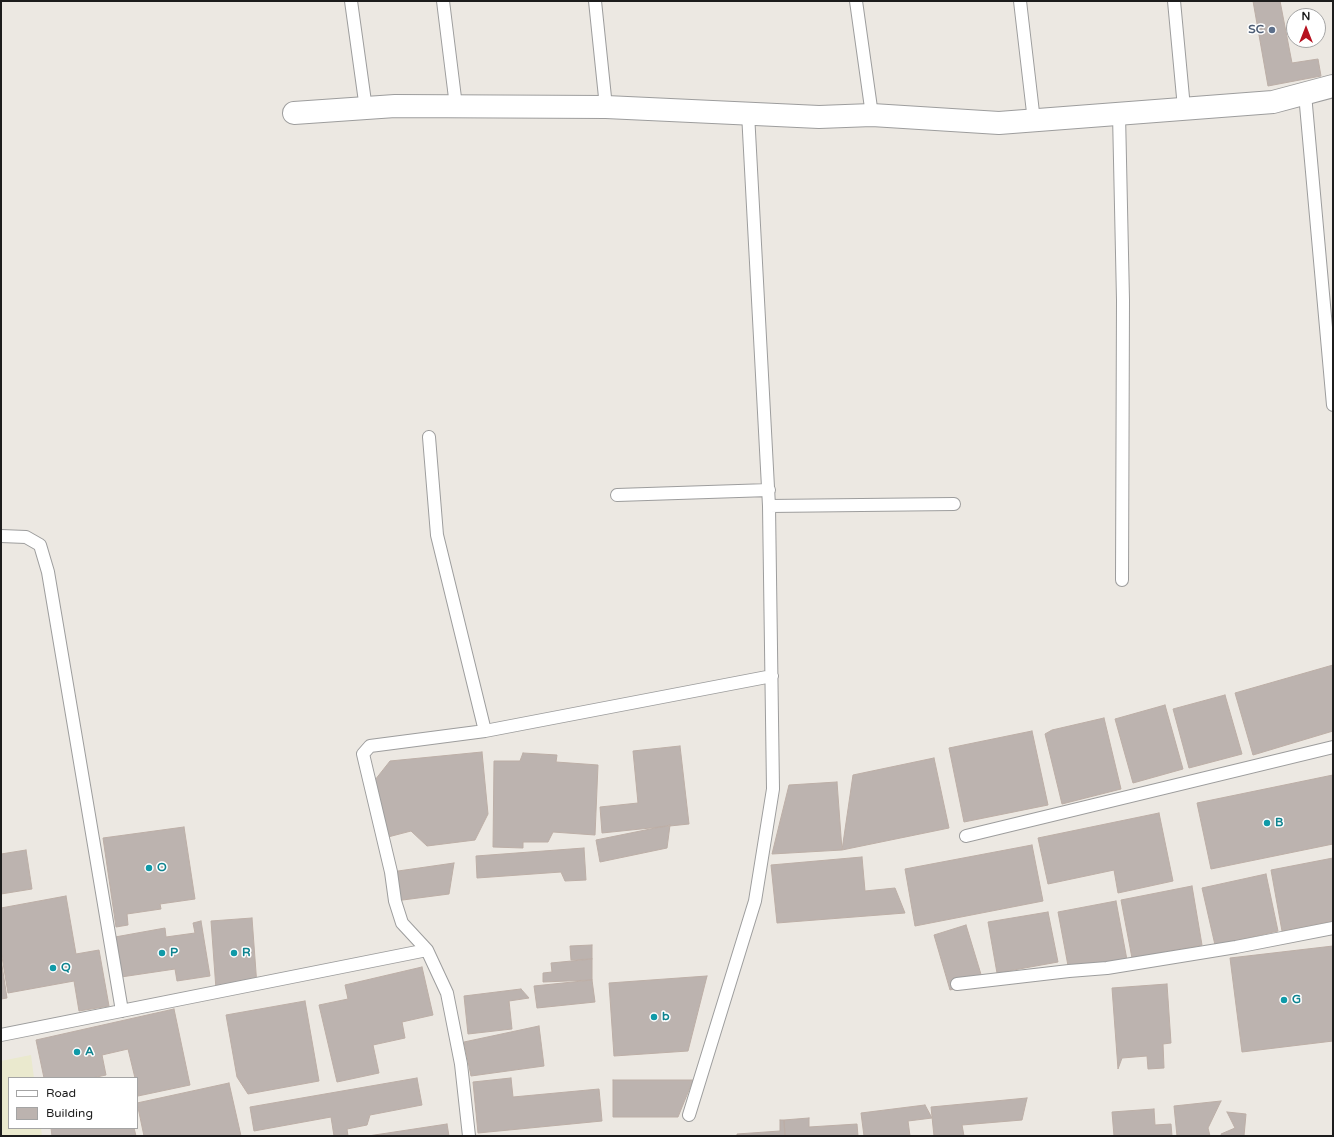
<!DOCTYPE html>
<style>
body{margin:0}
#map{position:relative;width:1334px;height:1137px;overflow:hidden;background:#ece8e2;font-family:"Varela Round",sans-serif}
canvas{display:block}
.frame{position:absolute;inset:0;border:2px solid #1c1c1c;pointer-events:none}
.legend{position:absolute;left:8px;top:1077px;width:130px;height:52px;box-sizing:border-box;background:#fff;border:1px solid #a4a4a4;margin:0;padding:5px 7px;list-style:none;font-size:12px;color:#1c1c1c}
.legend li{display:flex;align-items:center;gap:8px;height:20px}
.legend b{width:20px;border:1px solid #a4a4a4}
.north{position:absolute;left:1286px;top:8px;width:40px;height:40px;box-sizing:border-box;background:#fff;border:1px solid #a4a4a4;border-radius:50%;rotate:0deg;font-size:11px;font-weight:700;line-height:16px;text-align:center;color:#1c1c1c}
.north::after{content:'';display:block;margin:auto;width:14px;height:18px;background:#b6111f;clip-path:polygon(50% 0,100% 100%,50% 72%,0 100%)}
</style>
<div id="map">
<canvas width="1334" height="1137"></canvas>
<div class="frame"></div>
<ul class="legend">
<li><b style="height:5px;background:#fff"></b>Road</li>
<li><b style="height:11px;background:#bcb3af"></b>Building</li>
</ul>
<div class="north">N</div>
</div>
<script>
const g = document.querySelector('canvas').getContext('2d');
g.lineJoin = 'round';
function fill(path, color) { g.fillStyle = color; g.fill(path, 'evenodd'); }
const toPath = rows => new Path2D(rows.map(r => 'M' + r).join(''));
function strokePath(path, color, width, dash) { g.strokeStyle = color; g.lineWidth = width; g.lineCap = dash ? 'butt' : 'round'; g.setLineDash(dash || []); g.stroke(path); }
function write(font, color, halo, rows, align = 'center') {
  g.font = font + ' "Varela Round",sans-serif'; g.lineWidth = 3; g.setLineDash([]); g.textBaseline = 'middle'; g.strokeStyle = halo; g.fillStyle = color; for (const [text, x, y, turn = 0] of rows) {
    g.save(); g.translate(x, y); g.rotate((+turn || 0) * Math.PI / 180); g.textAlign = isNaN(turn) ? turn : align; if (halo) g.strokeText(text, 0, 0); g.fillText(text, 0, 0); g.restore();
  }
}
fill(toPath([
 [31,1055,34,1078,9,1078,9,1128,41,1128,42,1136,1,1136,1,1061]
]), '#eae9ce');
const building = toPath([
 [1253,1,1280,1,1292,63,1318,59,1321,76,1268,86,1253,1],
 [1333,665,1333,731,1253,755,1235,693,1333,665],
 [1225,695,1242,754,1189,768,1173,709,1225,695],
 [1165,705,1183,769,1133,783,1115,719,1165,705],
 [1104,718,1121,789,1062,804,1045,734,1052,730,1104,718],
 [1032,731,1048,805,964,822,949,748,1032,731],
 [680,746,689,824,602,833,600,807,638,803,633,751,680,746],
 [482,752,488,814,475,840,427,846,411,831,388,837,375,780,390,761,482,752],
 [523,753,557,755,556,762,598,765,595,835,553,832,548,842,523,842,523,848,493,847,494,761,520,761,523,753],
 [934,758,949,828,842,850,853,775,934,758],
 [1333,775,1333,844,1211,869,1197,803,1333,775],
 [837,782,842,850,772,854,789,785,837,782],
 [1159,813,1173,881,1118,893,1114,870,1048,884,1038,838,1159,813],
 [670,825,667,848,600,862,596,840,670,825],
 [184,827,195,899,160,904,161,909,127,914,128,925,116,927,103,838,184,827],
 [1032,845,1043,901,915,926,905,869,1032,845],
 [584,848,586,880,565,881,561,872,477,878,476,856,584,848],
 [26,850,32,889,1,894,1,854,26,850],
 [862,857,865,891,895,888,905,913,777,923,771,865,862,857],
 [1333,858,1333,921,1282,931,1271,870,1333,858],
 [454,863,449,894,395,901,391,872,454,863],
 [1266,874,1278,931,1215,945,1202,888,1266,874],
 [1192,886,1202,945,1132,958,1121,900,1192,886],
 [66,896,76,954,99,950,109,1006,79,1011,74,981,8,993,1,951,1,908,66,896],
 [1116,901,1127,960,1069,971,1058,912,1116,901],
 [1048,912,1058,962,997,973,988,922,1048,912],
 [252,918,257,986,216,989,211,921,252,918],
 [201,921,210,976,177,981,175,969,121,977,115,937,165,928,166,937,195,933,193,923,201,921],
 [966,925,983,981,950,990,934,935,966,925],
 [592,945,592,959,571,960,570,946,592,945],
 [1333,946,1333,1041,1242,1052,1230,958,1333,946],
 [1,959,7,998,1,999,1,959],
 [592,959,592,980,543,982,543,973,552,972,551,963,592,959],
 [422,967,433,1015,402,1022,405,1038,373,1045,379,1073,337,1082,319,1005,348,999,345,985,422,967],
 [707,976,688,1051,614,1056,609,983,707,976],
 [592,980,595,1002,537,1008,534,986,592,980],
 [1167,984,1171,1043,1163,1044,1164,1068,1148,1069,1147,1056,1122,1058,1118,1069,1112,988,1167,984],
 [521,989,529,998,509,1001,512,1029,468,1034,464,996,521,989],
 [305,1001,319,1081,248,1094,237,1077,226,1015,305,1001],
 [174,1009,190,1085,138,1096,137,1078,135,1078,128,1049,102,1055,106,1075,92,1078,44,1078,36,1040,174,1009],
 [539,1026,544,1066,471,1076,464,1042,539,1026],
 [417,1078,422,1105,370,1115,367,1125,347,1129,348,1136,334,1136,331,1117,254,1131,250,1107,417,1078],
 [511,1078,513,1097,599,1089,602,1121,478,1133,473,1082,511,1078],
 [613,1080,693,1080,678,1117,613,1117,613,1080],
 [229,1083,241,1136,144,1136,137,1103,229,1083],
 [1027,1098,1022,1120,962,1125,964,1136,934,1136,931,1107,1027,1098],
 [1221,1101,1208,1128,1210,1136,1177,1136,1174,1106,1221,1101],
 [925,1105,932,1118,908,1121,910,1136,864,1136,861,1113,925,1105],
 [1154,1109,1155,1125,1171,1124,1172,1136,1114,1136,1112,1112,1154,1109],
 [1227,1112,1246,1114,1244,1136,1222,1136,1221,1134,1235,1128,1227,1112],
 [809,1118,809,1127,857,1124,858,1136,785,1136,784,1120,809,1118],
 [780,1120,784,1120,785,1136,737,1136,737,1134,780,1131,780,1120],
 [447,1124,449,1136,368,1136,447,1124],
 [51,1128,134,1128,136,1136,52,1136,51,1128]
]);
fill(building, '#bcb3af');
strokePath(building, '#bcaea6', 1);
const lane = toPath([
 [351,1,366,109],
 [443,1,456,106],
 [595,1,606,107],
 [856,1,872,115],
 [1020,1,1034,121],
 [1174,1,1184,108],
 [1305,94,1333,405],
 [1119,114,1123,300,1122,580],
 [429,437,437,535,485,731],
 [617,495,769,490],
 [769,506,954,504],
 [1,536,26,537,40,545,48,572,122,1011],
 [966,836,1333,747],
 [957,984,1069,971,1107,968,1236,947,1333,928],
 [1,1035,427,950],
 [689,1115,755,901,773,789,769,506,748,113],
 [469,1136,461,1064,447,993,427,950,402,923,395,901,391,872,363,754,370,746,485,731,772,676]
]);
const street = toPath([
 [294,113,395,106,606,107,819,117,872,115,999,123,1273,102,1333,86]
]);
strokePath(lane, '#9d9d9d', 14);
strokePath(street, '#9d9d9d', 24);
strokePath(lane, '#fff', 12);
strokePath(street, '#fff', 22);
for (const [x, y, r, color] of [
 [1272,30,4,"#5c6f8a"],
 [1267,823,4,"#0f9aa8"],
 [149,868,4,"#0f9aa8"],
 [162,953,4,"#0f9aa8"],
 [234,953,4,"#0f9aa8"],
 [53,968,4,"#0f9aa8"],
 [1284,1000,4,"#0f9aa8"],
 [654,1017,4,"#0f9aa8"],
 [77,1052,4,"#0f9aa8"]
]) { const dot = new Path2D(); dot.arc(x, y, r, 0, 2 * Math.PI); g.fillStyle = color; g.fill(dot); strokePath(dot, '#fff', 1.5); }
write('bold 12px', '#4e5e75', '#fff', [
 ["SC",1264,30]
], 'right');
write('bold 12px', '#0d838f', '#fff', [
 ["B",1275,823],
 ["O",157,868],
 ["P",170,953],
 ["R",242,953],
 ["Q",61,968],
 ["G",1292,1000],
 ["b",662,1017],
 ["A",85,1052]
], 'left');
</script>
